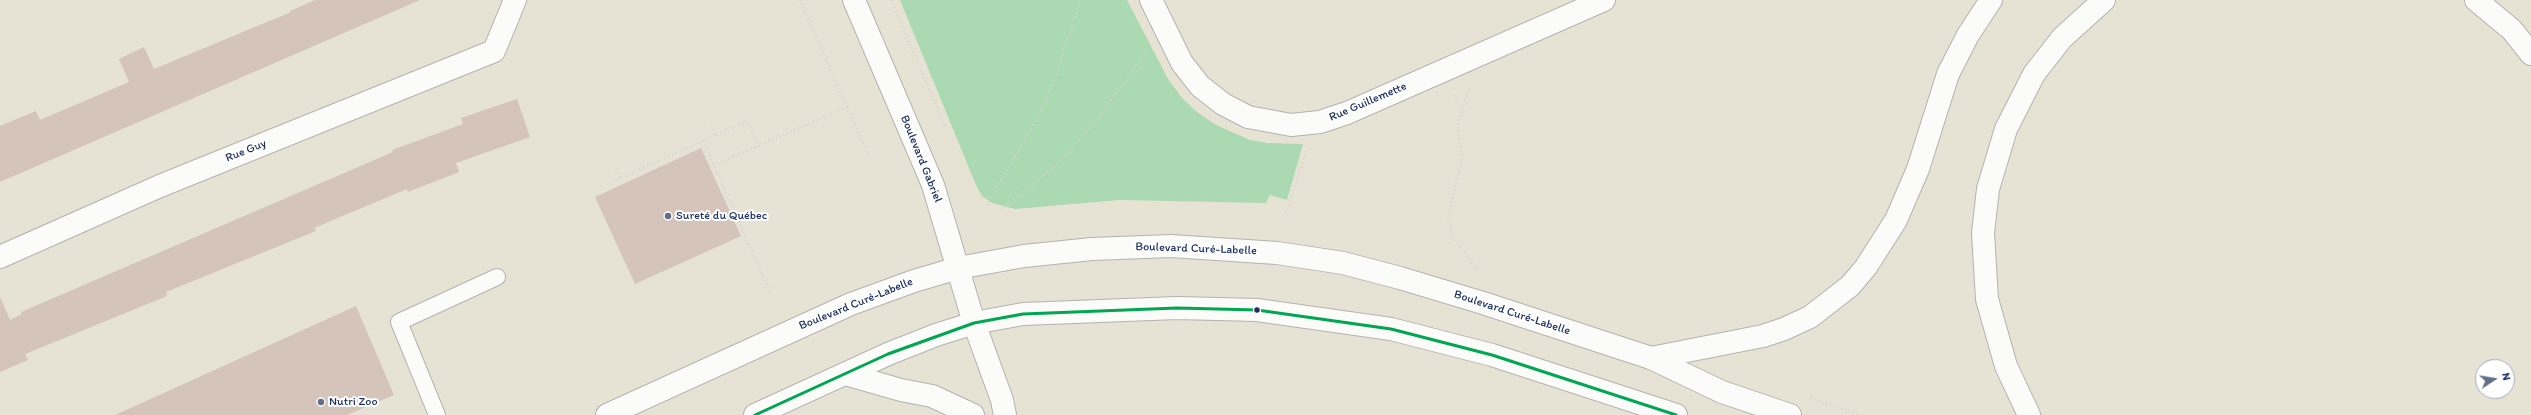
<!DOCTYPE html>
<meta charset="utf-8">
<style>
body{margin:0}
#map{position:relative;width:2531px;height:415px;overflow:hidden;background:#e6e3d4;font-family:Itim,sans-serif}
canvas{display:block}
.north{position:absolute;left:2475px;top:359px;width:40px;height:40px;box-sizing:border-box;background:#fff;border:1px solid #a4acbf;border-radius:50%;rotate:78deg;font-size:11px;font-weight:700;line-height:16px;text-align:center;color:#1b2f5e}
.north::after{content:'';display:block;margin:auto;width:14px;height:18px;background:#626e87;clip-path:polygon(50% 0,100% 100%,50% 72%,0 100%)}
</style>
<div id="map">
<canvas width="2531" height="415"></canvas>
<div class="north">N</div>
</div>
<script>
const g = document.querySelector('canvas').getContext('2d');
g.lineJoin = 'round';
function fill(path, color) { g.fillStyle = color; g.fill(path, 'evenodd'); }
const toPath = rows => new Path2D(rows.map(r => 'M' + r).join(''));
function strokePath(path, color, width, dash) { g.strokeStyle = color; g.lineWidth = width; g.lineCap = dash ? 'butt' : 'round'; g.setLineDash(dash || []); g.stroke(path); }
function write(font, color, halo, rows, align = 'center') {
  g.font = font + ' Itim,sans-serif'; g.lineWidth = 4; g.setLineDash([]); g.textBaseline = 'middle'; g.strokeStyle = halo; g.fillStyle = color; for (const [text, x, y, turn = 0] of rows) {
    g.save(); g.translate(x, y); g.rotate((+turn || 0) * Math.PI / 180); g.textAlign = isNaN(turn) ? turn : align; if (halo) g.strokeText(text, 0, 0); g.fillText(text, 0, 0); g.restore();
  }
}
fill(toPath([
 [900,0,1127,0,1168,79,1182,98,1197,112,1216,125,1250,140,1268,143,1303,144,1287,200,1270,195,1266,203,1119,200,1015,209,992,203,982,196,976,185]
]), '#abd9b1');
fill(toPath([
 [315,0,420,0,0,182,0,126,36,111,40,120,129,82,119,59,144,47,154,69,291,12,290,11],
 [517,99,530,137,456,163,459,172,408,192,407,189,314,228,316,231,166,292,167,296,25,354,28,360,0,372,0,297,10,320,22,314,21,312,393,152,392,150,463,124,461,118],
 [701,148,741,236,635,284,595,197],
 [356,306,394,395,347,415,115,415]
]), '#d4c4ba');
const lane = toPath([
 [437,415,399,322,497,277]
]);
const street = toPath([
 [1151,0,1182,63,1200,86,1223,104,1248,117,1291,125,1320,122,1347,113,1604,0],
 [0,257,160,186,494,51,515,0]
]);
const secondary = toPath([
 [854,0,933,185,974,323]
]);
const primary = toPath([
 [607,415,851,304,914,281,958,268,1024,256,1092,249,1171,246,1277,253,1343,263,1400,278,1483,303,1651,358,1722,392,1790,415],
 [755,415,888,354,936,335,974,323,1023,314,1177,308,1257,310,1391,329,1492,355,1676,415]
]);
const highway = toPath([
 [2476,0,2512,30,2531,54],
 [974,323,1002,400,1005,415],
 [1651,358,1763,336,1784,329,1810,317,1850,286,1866,267,1896,220,1918,169,1948,74,1968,35,1991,0],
 [845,374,901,390,932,396,973,415],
 [2029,415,2006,366,1987,299,1983,233,1988,189,2006,129,2034,74,2062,38,2104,0]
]);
strokePath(lane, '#b3b3ae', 18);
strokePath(street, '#b3b3ae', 24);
strokePath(secondary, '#b3b3ae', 24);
strokePath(primary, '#b3b3ae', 24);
strokePath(highway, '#b3b3ae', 24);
strokePath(toPath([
 [800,0,868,155],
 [891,0,946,129],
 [1469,89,1457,126,1462,159,1448,217,1453,237,1477,270],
 [1454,95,1461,108],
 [711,126,716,135],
 [759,146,747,121,703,141,770,292],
 [710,167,847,107],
 [616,169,620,178],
 [614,181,703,141],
 [987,205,1042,110,1057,73,1080,0],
 [1001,210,1054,167,1094,124,1147,51],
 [1286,213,1307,149],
 [1811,398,1859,415]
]), '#d3d4d3', 2.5, [1, 3]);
strokePath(lane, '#fbfbf9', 16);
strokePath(street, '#fbfbf9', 22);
strokePath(secondary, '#fbfbf9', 22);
strokePath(primary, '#fbfbf9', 22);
strokePath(highway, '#fbfbf9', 22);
strokePath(toPath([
 [755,415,888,354,974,323,1023,314,1177,308,1257,310,1391,329,1492,355,1676,415]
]), '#00a651', 3);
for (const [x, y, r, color] of [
 [668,216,4,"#626e87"],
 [1257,310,3.5,"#1b2f5e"],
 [321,402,4,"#626e87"]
]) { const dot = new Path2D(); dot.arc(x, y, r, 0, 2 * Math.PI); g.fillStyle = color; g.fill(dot); strokePath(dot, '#fff', 1.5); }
write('12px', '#1b2f5e', '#fff', [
 ["Rue Guillemette",1368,102,-23],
 ["Rue Guy",246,151,-22],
 ["Boulevard Gabriel",921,159,68],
 ["Boulevard Curé-Labelle",1196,249,2],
 ["Boulevard Curé-Labelle",856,304,-22],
 ["Boulevard Curé-Labelle",1512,313,18]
]);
write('12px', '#1b2f5e', '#fff', [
 ["Sureté du Québec",676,216],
 ["Nutri Zoo",329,402]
], 'left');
</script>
